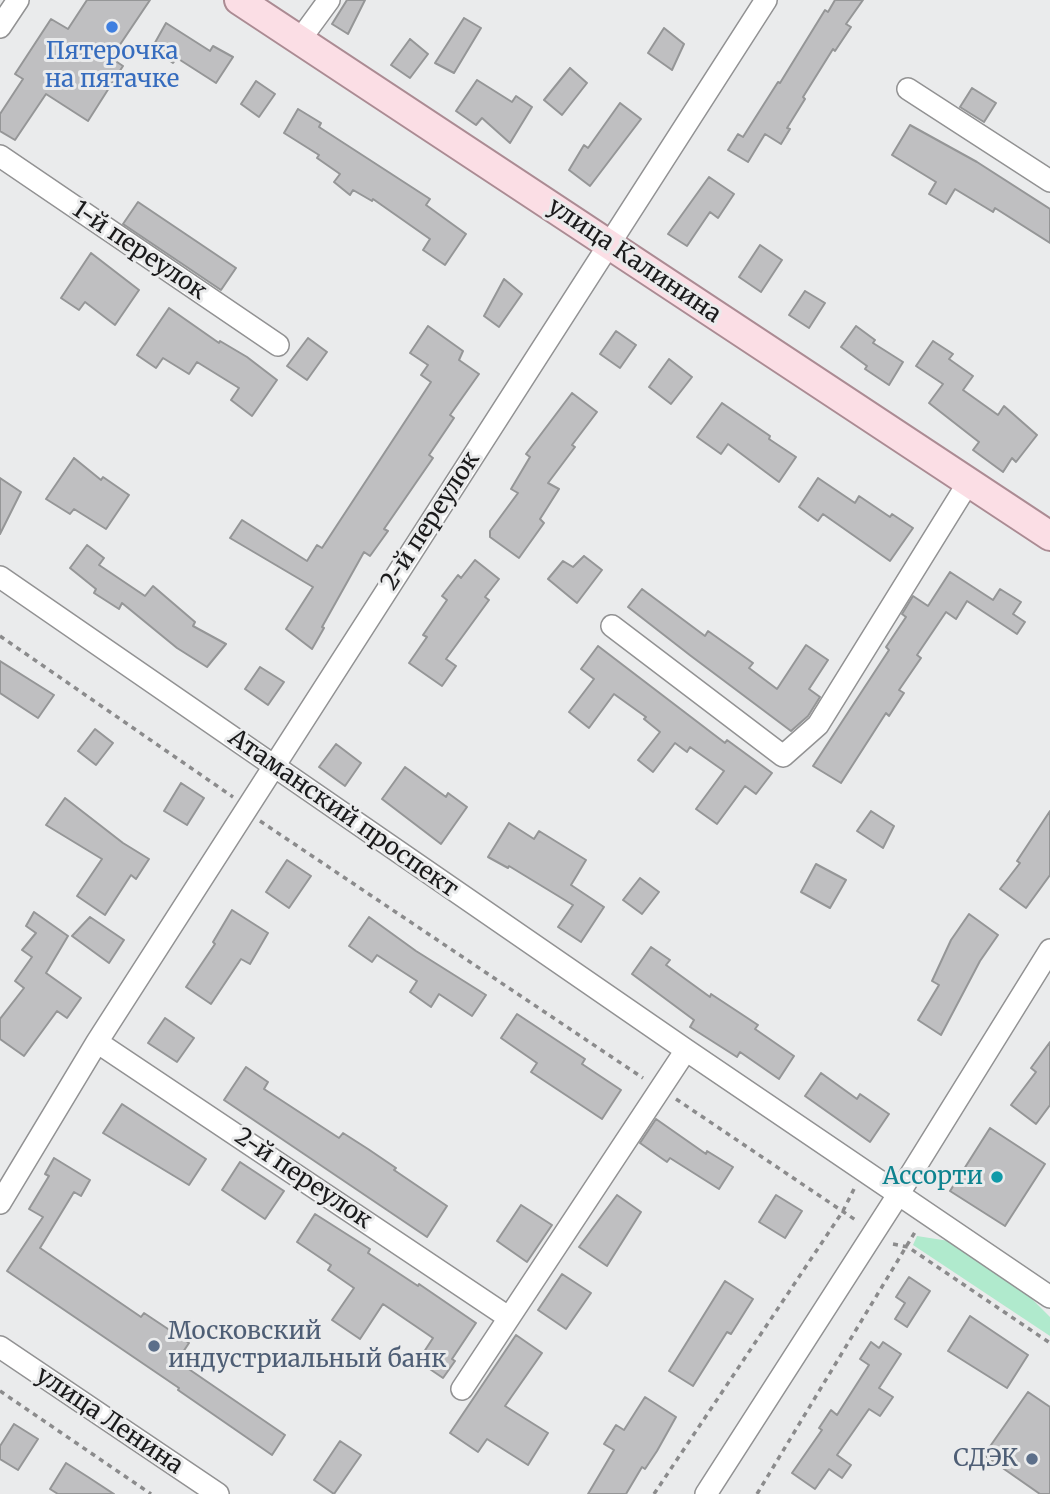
<!DOCTYPE html>
<meta charset="utf-8">
<style>
body{margin:0}
canvas{display:block;background:#eaebec}
</style>
<canvas width="1050" height="1494"></canvas>
<script>
const g = document.querySelector('canvas').getContext('2d');
g.lineJoin = 'round';
function fill(path, color) { g.fillStyle = color; g.fill(path, 'evenodd'); }
const toPath = rows => new Path2D(rows.map(r => 'M' + r).join(''));
function strokePath(path, color, width, dash) { g.strokeStyle = color; g.lineWidth = width; g.lineCap = dash ? 'butt' : 'round'; g.setLineDash(dash || []); g.stroke(path); }
function write(font, color, halo, rows, align = 'center') {
  g.font = font + ' Merriweather,serif'; g.lineWidth = 6; g.setLineDash([]); g.textBaseline = 'middle'; g.strokeStyle = halo; g.fillStyle = color; for (const [text, x, y, turn = 0] of rows) {
    g.save(); g.translate(x, y); g.rotate((+turn || 0) * Math.PI / 180); g.textAlign = isNaN(turn) ? turn : align; if (halo) g.strokeText(text, 0, 0); g.fillText(text, 0, 0); g.restore();
  }
}
fill(toPath([
 [917,1236,949,1241,1029,1296,1050,1317,1050,1336,913,1245]
]), '#b0eacd');
const building = toPath([
 [87,0,150,0,111,58,123,66,88,121,46,94,15,140,0,131,0,114,23,79,15,74,51,19,68,29,87,0],
 [347,0,365,0,348,34,332,24,347,0],
 [835,0,863,0,846,24,851,27,835,51,833,49,803,97,805,99,787,128,790,129,781,144,765,134,748,162,728,150,738,134,743,137,778,82,780,83,825,10,828,12,835,0],
 [464,18,481,28,454,73,435,63,464,18],
 [166,23,210,51,213,46,233,57,216,83,177,58,173,63,152,48,166,23],
 [664,28,684,44,672,70,648,53,664,28],
 [410,39,428,54,410,78,391,65,410,39],
 [570,68,587,83,562,115,544,100,570,68],
 [477,80,512,102,516,96,532,107,510,143,482,118,476,125,456,111,477,80],
 [256,81,275,94,259,117,241,104,256,81],
 [972,88,996,103,984,122,960,107,972,88],
 [620,103,641,119,590,186,569,170,584,145,588,148,620,103],
 [298,109,321,123,319,127,430,199,426,205,466,234,445,265,423,250,430,239,373,199,372,201,353,190,350,195,334,182,340,174,317,158,319,155,284,133,298,109],
 [910,125,977,162,1050,209,1050,243,995,208,993,212,955,189,946,204,929,194,936,182,892,155,910,125],
 [709,177,734,194,718,218,710,212,687,246,668,234,709,177],
 [138,202,236,268,221,290,123,224,138,202],
 [760,245,782,260,761,292,739,277,760,245],
 [91,253,139,290,115,325,85,302,79,310,61,298,91,253],
 [504,279,522,294,499,327,484,316,504,279],
 [805,291,825,303,809,328,789,315,805,291],
 [169,308,219,343,220,341,247,357,277,380,252,416,231,400,239,388,197,362,189,374,163,358,156,368,137,355,169,308],
 [428,326,463,351,459,360,479,374,450,415,454,418,429,455,433,458,384,529,388,531,370,556,364,552,322,627,324,628,312,649,286,629,313,587,230,538,242,520,307,561,317,545,322,548,431,382,421,375,428,365,410,353,428,326],
 [856,326,875,340,873,343,903,362,889,385,865,369,867,366,841,347,856,326],
 [616,331,636,345,620,368,600,354,616,331],
 [308,338,327,352,307,380,287,366,308,338],
 [933,341,953,354,949,359,973,376,963,390,998,415,1004,406,1037,435,1016,462,1012,458,1003,472,973,450,979,442,929,403,943,384,916,366,933,341],
 [669,359,692,377,671,404,649,387,669,359],
 [572,393,597,412,572,445,575,447,548,483,559,489,540,519,544,523,519,558,490,537,490,531,518,493,511,489,530,457,526,454,572,393],
 [722,403,770,436,769,439,796,457,779,482,728,444,721,454,697,437,722,403],
 [74,458,101,480,103,477,129,495,106,529,74,509,70,514,46,499,74,458],
 [0,478,21,492,0,534,0,478],
 [818,478,855,503,859,496,890,517,892,514,913,528,890,561,823,514,818,521,799,507,818,478],
 [87,545,104,558,99,565,145,596,153,586,195,622,193,626,226,644,207,667,177,648,122,603,119,609,94,593,96,589,70,568,87,545],
 [584,556,602,570,577,603,548,579,563,561,573,567,584,556],
 [475,560,499,579,485,597,489,600,446,659,456,666,442,686,409,663,427,637,423,635,447,600,442,596,458,575,461,578,475,560],
 [950,572,993,600,1000,589,1021,602,1013,614,1025,622,1017,634,967,601,956,619,946,612,917,655,921,658,899,690,904,693,889,716,886,713,841,783,813,766,889,650,886,647,906,617,902,614,913,596,928,606,950,572],
 [642,589,705,636,708,631,753,663,749,668,777,689,806,645,828,660,809,689,820,697,808,716,791,731,691,656,628,607,642,589],
 [598,646,725,743,727,740,772,773,756,794,745,786,717,824,696,809,724,771,690,747,687,752,675,743,653,772,638,760,660,732,644,719,646,717,614,694,589,728,569,712,594,679,581,669,598,646],
 [0,661,54,695,38,718,0,693,0,661],
 [260,667,284,682,268,705,245,689,260,667],
 [95,729,113,743,96,765,78,751,95,729],
 [336,744,361,763,345,786,319,767,336,744],
 [405,767,446,797,448,793,467,807,441,844,382,799,405,767],
 [181,783,204,798,187,825,164,811,181,783],
 [65,798,123,843,149,859,136,879,131,875,105,915,77,896,102,859,46,825,65,798],
 [871,811,894,826,883,848,857,831,871,811],
 [1050,811,1050,875,1026,908,1000,889,1020,863,1017,861,1050,811],
 [509,823,534,839,539,831,586,860,571,885,604,907,581,942,558,927,573,905,509,866,508,868,488,857,509,823],
 [287,860,311,876,289,908,266,892,287,860],
 [816,864,846,880,830,908,801,892,816,864],
 [640,878,659,892,642,914,623,900,640,878],
 [232,910,268,933,250,964,241,959,211,1004,186,987,215,944,213,942,232,910],
 [34,912,68,936,46,973,81,998,67,1018,57,1011,24,1056,0,1039,0,1019,24,988,15,981,32,957,22,950,36,933,26,926,34,912],
 [969,914,998,935,980,961,941,1035,918,1020,939,985,932,981,951,940,969,914],
 [90,917,124,940,109,963,72,936,90,917],
 [369,917,416,951,486,995,472,1016,439,994,431,1007,410,992,417,981,377,955,372,962,349,946,369,917],
 [651,947,670,960,666,965,710,997,711,994,758,1025,755,1029,794,1056,779,1079,740,1052,737,1057,690,1027,694,1020,632,974,651,947],
 [517,1014,585,1059,582,1064,621,1090,602,1119,531,1072,537,1063,501,1038,517,1014],
 [165,1018,194,1038,177,1062,148,1043,165,1018],
 [1050,1042,1050,1105,1036,1124,1011,1105,1036,1072,1031,1068,1050,1042],
 [246,1067,268,1082,264,1089,339,1138,343,1133,368,1149,396,1168,394,1170,447,1206,427,1237,224,1100,246,1067],
 [821,1073,857,1099,860,1094,889,1114,870,1142,805,1096,821,1073],
 [122,1104,206,1159,189,1185,103,1133,122,1104],
 [656,1119,706,1154,707,1151,733,1167,719,1189,670,1158,667,1162,640,1143,656,1119],
 [990,1128,1045,1164,1005,1226,950,1191,990,1128],
 [54,1158,90,1180,81,1196,74,1192,40,1248,141,1317,144,1313,189,1343,177,1361,285,1435,272,1455,178,1390,179,1388,7,1271,43,1217,29,1209,49,1176,45,1174,54,1158],
 [240,1162,284,1191,265,1219,222,1190,240,1162],
 [617,1195,641,1212,607,1266,579,1247,617,1195],
 [776,1195,802,1211,785,1238,759,1222,776,1195],
 [521,1205,552,1225,527,1262,497,1241,521,1205],
 [315,1214,370,1249,368,1253,418,1286,419,1284,476,1323,452,1359,455,1361,443,1378,418,1361,433,1338,383,1304,360,1339,332,1320,354,1288,328,1270,331,1265,297,1242,315,1214],
 [562,1274,591,1293,566,1329,538,1310,562,1274],
 [909,1277,930,1291,907,1327,895,1319,905,1303,896,1297,909,1277],
 [725,1281,753,1299,731,1334,727,1332,693,1386,669,1371,725,1281],
 [970,1316,1028,1355,1007,1388,948,1351,970,1316],
 [516,1335,542,1353,505,1406,548,1433,528,1465,487,1439,478,1452,450,1433,516,1335],
 [871,1342,879,1348,883,1342,901,1354,879,1388,893,1397,880,1416,869,1409,837,1455,851,1465,842,1478,829,1469,815,1489,792,1473,822,1430,819,1428,831,1410,837,1415,869,1365,860,1359,871,1342],
 [1028,1392,1050,1407,1050,1494,1040,1494,984,1455,1028,1392],
 [645,1397,676,1417,657,1451,645,1469,642,1467,626,1494,588,1494,614,1450,604,1444,616,1425,624,1430,645,1397],
 [14,1424,38,1439,18,1470,0,1459,0,1446,14,1424],
 [340,1441,361,1455,334,1494,314,1480,340,1441],
 [66,1463,88,1477,114,1494,58,1494,50,1489,66,1463]
]);
fill(building, '#bfbfc1');
strokePath(building, '#959697', 2);
const minor = toPath([
 [0,27,18,0],
 [299,41,329,0],
 [908,89,1050,181],
 [0,156,278,345],
 [0,577,686,1050,1050,1297],
 [612,626,783,756,818,725,968,483],
 [97,1042,508,1317],
 [0,1203,97,1042,766,0],
 [0,1347,218,1494],
 [462,1389,686,1050],
 [706,1494,898,1195,1050,950]
]);
const major = toPath([
 [239,0,1050,536]
]);
strokePath(minor, '#929293', 24);
strokePath(major, '#ab8b93', 32);
strokePath(toPath([
 [0,636,233,797],
 [260,821,643,1078],
 [676,1099,857,1221],
 [893,1244,908,1247,1050,1343],
 [0,1391,151,1494],
 [654,1494,843,1211,854,1189],
 [757,1494,915,1232]
]), '#8b8b8c', 3.5, [5, 5]);
strokePath(minor, '#fff', 21);
strokePath(major, '#fbdee5', 28);
for (const [x, y, r, color] of [
 [112,27,7,"#3f7fe0"],
 [997,1177,7,"#0f9aa8"],
 [154,1346,7,"#5c6f8a"],
 [1032,1459,7,"#5c6f8a"]
]) { const dot = new Path2D(); dot.arc(x, y, r, 0, 2 * Math.PI); g.fillStyle = color; g.fill(dot); strokePath(dot, '#eaebec', 2.5); }
write('24px', '#366cbe', '#eaebec', [
 ["Пятерочка",112,52],
 ["на пятачке",112,80]
]);
write('24px', '#1a1a1b', '#eaebec', [
 ["1-й переулок",139,251,34],
 ["улица Калинина",634,261,34],
 ["2-й переулок",431,521,-57],
 ["Атаманский проспект",343,814,35],
 ["2-й переулок",303,1179,34],
 ["улица Ленина",109,1421,34]
]);
write('24px', '#0d838f', '#eaebec', [
 ["Ассорти",983,1177]
], 'right');
write('24px', '#4e5e75', '#eaebec', [
 ["Московский",168,1332],
 ["индустриальный банк",168,1360],
 ["СДЭК",1018,1459,"right"]
], 'left');
</script>
